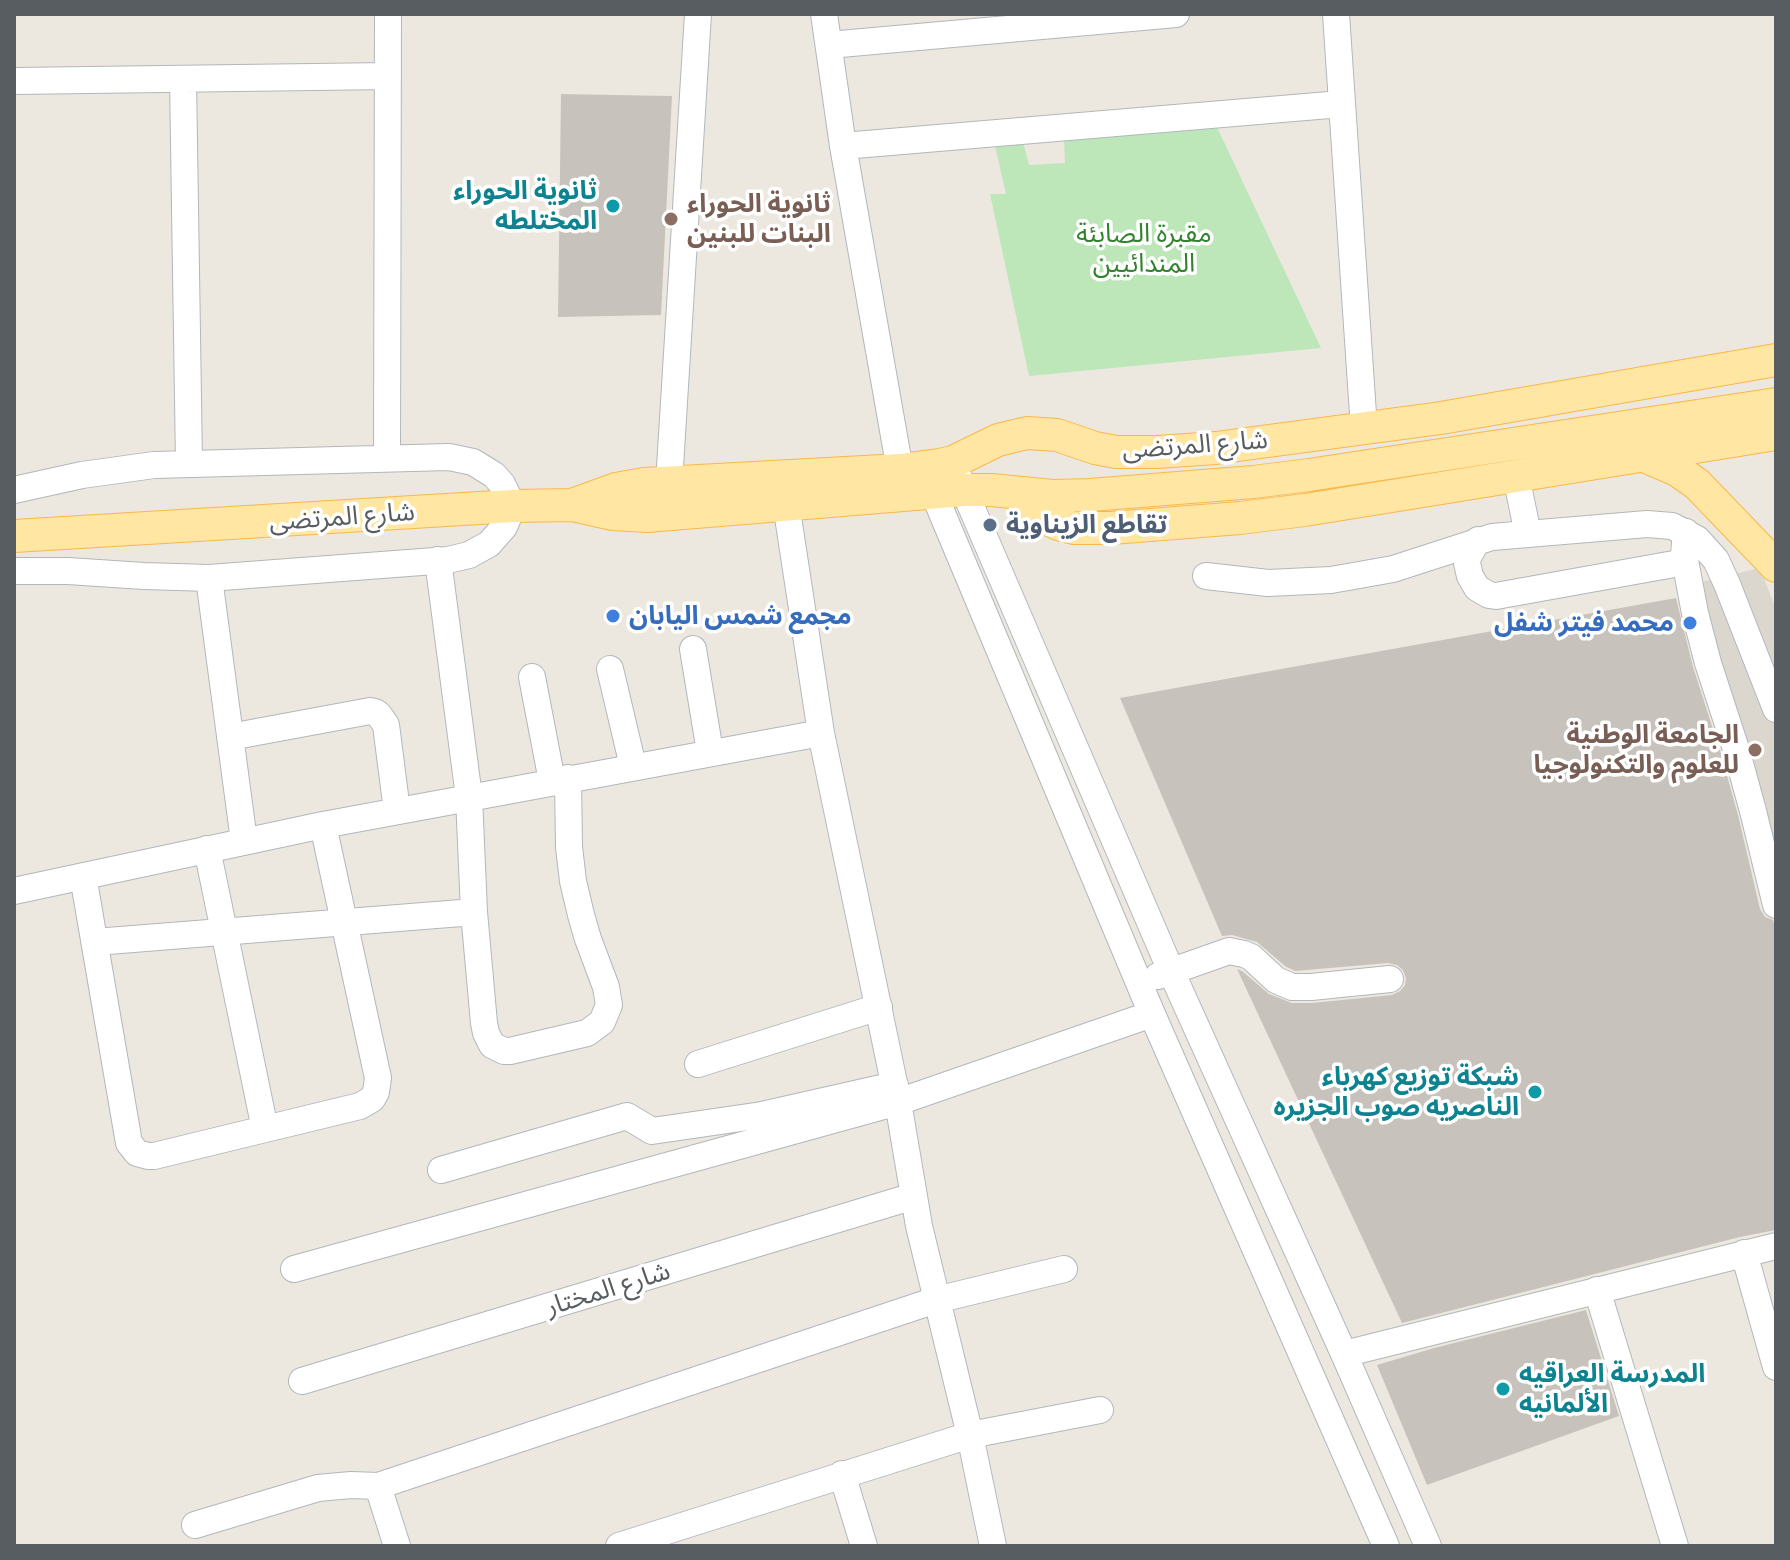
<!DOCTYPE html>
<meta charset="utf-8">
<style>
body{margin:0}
#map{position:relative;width:1790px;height:1560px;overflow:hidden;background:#ede8df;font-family:"Public Sans",sans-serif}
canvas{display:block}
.frame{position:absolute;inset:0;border:16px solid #585d61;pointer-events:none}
</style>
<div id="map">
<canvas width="1790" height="1560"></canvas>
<div class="frame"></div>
</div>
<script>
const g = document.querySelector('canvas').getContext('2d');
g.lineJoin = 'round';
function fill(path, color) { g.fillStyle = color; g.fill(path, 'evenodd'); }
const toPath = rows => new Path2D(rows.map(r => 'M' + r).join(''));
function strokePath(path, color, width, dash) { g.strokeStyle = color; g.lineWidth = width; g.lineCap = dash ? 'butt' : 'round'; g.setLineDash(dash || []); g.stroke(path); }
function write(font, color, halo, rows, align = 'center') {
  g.font = font + ' "Public Sans","Noto Sans Arabic",sans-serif'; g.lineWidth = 7; g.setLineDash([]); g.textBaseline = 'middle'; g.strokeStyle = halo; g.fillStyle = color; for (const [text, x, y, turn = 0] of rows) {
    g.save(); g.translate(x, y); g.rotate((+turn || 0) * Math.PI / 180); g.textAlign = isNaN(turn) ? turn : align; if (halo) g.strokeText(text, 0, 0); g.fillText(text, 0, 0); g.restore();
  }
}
fill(toPath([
 [1760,568,1776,609,1776,891,1684,586]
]), '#dcd7ce');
fill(toPath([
 [1216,125,1321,348,1029,376,990,194,1006,194,995,146,1023,142,1029,165,1065,163,1064,140]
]), '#bde7b9');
fill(toPath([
 [561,94,672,96,661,315,558,317],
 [1676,598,1693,667,1721,754,1738,815,1760,909,1765,917,1773,920,1776,932,1776,1230,1740,1237,1402,1323,1237,969,1242,971,1269,994,1292,1003,1312,1003,1392,995,1400,991,1405,985,1406,978,1403,970,1397,965,1388,963,1295,971,1285,966,1257,942,1232,935,1222,936,1120,698],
 [1586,1310,1619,1416,1427,1485,1377,1365,1434,1348]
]), '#c7c3bc');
const minor = toPath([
 [824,14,843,146,900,470],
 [1336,14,1364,429],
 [829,45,1176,14],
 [183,79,189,463],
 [14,81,388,76],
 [843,146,1341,104],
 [387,458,388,14],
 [926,475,1152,1014,1386,1546],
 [958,476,1171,971,1344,1354,1428,1546],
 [1516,476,1528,534],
 [669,483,698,14],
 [14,490,82,475,154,465,449,457,473,462,494,475,502,484,513,506,504,527,489,544,469,555,448,560,209,578,144,576,68,571,14,571],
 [786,504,821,733,898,1102,919,1226,970,1435,993,1546],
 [1686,532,1684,555,1695,613,1708,663,1736,749,1753,811,1776,905],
 [1478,540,1468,557,1467,563,1470,576,1477,588,1489,595,1496,596,1685,562],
 [438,560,469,797,474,912,484,1023,486,1033,492,1045,504,1051,510,1051,587,1033,602,1022,609,1005,606,987,588,939,581,915,573,881,569,847,568,778],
 [1206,576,1268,583,1331,580,1393,569,1492,537,1647,524,1672,526,1697,539,1716,560,1727,584,1776,709],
 [209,578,244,841],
 [693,649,710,752],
 [610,669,633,766],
 [532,677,552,781],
 [230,737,370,711,375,712,379,715,386,725,397,811],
 [207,849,265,1129],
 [83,876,129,1143,137,1153,148,1156,154,1156,360,1106,372,1099,376,1092,378,1078,323,825],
 [14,891,323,825,821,733],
 [95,942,474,912],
 [1158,976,1229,951,1244,954,1251,957,1276,980,1292,987,1311,987,1390,979],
 [698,1064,879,1007],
 [441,1170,627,1116,652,1131,762,1115,895,1085],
 [1744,1253,1776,1367],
 [294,1269,898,1102,1152,1014],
 [1597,1290,1675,1546],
 [1344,1354,1776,1246],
 [302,1381,914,1196],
 [842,1474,864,1546],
 [378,1486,397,1546],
 [195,1525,318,1488,351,1485,378,1486,936,1300,1064,1269],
 [619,1546,970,1435,1100,1410]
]);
const major = toPath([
 [1642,455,1677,470,1697,484,1776,566],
 [1017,493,1028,506,1042,516,1058,524,1074,528,1111,528,1240,518,1305,510,1776,434],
 [572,505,616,489,644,484,900,470,939,465,953,462,998,440,1027,433,1057,435,1095,448,1116,452,1157,452,1216,448,1441,418,1776,360],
 [14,536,513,506,572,505,612,514,647,516,964,490,991,490,1053,496,1090,495,1253,482,1309,475,1776,404]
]);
strokePath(minor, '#b2b7bb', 28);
strokePath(major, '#fbb74a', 34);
strokePath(minor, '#fff', 26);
strokePath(major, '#ffe6a2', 32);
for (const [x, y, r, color] of [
 [613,206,8,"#0f9aa8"],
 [671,219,8,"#8d6e63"],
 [990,525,8,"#5c6f8a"],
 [613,616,8,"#3f7fe0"],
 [1690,623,8,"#3f7fe0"],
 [1755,750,8,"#8d6e63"],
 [1535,1092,8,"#0f9aa8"],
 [1503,1389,8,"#0f9aa8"]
]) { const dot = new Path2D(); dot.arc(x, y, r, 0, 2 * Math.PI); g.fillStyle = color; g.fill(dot); strokePath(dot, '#fff', 3); }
write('bold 26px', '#0d838f', '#fff', [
 ["ثانوية الحوراء",597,191],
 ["المختلطه",597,221],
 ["شبكة توزيع كهرباء",1519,1077],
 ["الناصريه صوب الجزيره",1519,1107],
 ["المدرسة العراقيه",1519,1374,"left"],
 ["الألمانيه",1519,1404,"left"]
], 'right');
write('bold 26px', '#785e54', '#fff', [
 ["ثانوية الحوراء",687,204],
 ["البنات للبنين",687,234],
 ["الجامعة الوطنية",1739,735,"right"],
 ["للعلوم والتكنولوجيا",1739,765,"right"]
], 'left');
write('26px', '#32832e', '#fff', [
 ["مقبرة الصابئة",1144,234],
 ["المندائيين",1144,264]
]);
write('26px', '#585d61', '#fff', [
 ["شارع المرتضى",1195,445,-4],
 ["شارع المرتضى",342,517,-4],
 ["شارع المختار",608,1289,-17]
]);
write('bold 26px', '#4e5e75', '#fff', [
 ["تقاطع الزيناوية",1006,525]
], 'left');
write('bold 26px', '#366cbe', '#fff', [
 ["مجمع شمس اليابان",629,616],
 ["محمد فيتر شفل",1674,623,"right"]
], 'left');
</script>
